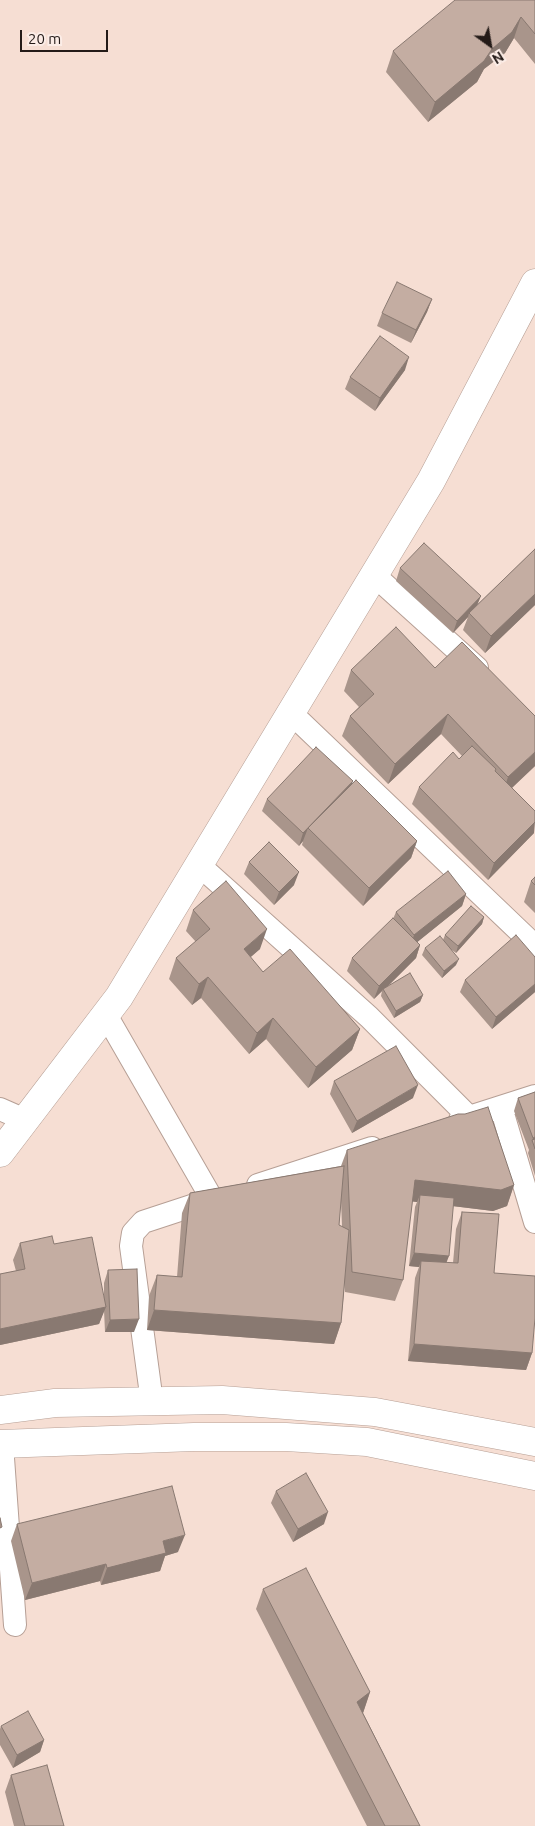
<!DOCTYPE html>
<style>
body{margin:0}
#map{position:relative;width:535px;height:1826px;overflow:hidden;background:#f6ded3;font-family:Ubuntu,sans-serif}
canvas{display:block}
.north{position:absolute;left:465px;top:20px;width:50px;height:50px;-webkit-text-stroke:4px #fcede7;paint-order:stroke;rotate:148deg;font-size:14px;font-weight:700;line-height:20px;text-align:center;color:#241b18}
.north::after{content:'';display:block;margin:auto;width:18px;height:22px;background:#241b18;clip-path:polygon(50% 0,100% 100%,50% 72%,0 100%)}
.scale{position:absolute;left:20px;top:30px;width:88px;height:22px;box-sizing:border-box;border:2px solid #241b18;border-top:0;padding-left:6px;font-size:15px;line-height:18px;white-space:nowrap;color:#241b18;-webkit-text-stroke:4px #fcede7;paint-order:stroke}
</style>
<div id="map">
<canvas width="535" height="1826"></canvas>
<div class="north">N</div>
<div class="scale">20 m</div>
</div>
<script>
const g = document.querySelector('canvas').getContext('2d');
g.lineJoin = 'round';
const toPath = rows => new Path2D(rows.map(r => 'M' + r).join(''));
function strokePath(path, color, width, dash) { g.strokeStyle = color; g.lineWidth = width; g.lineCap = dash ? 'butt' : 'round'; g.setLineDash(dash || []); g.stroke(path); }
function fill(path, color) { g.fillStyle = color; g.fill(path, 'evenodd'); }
const minor = toPath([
 [374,575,477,668],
 [291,713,535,946],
 [199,865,369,1017,469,1117],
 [106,1015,212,1199],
 [501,1107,535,1222],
 [0,1109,25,1120],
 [460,1120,535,1096],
 [258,1185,372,1148],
 [152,1402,131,1246,133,1233,143,1222,213,1199],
 [2,1444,15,1625]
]);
const tertiary = toPath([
 [0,1153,119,997,431,481,535,283]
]);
const primary = toPath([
 [0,1410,55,1403,222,1400,375,1412,535,1442],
 [0,1444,194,1437,286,1437,367,1442,535,1476]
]);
strokePath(minor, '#b69f95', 24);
strokePath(tertiary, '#b69f95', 29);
strokePath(primary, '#b69f95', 29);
strokePath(minor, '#fff', 22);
strokePath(tertiary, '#fff', 28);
strokePath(primary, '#fff', 28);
fill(toPath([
 [535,0,535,64,514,38,505,53,484,69,477,82,428,122,386,72,393,51],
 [432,299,427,312,411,343,377,326,382,313],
 [405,370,375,411,345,389,350,377],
 [535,549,535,605,485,653,463,630,468,617,453,633,396,581,400,568,477,605],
 [435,668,535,766,512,788,534,833,488,880,412,804,419,787,459,759,462,756,441,734,388,784,342,736,350,716,359,707,344,691,351,670],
 [351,785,417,841,411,858,363,906,302,845,303,841,299,846,262,811,267,799],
 [249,862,294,885,274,905,244,874],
 [535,877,535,913,524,902,531,881],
 [466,894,462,906,417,942,420,945,416,958,387,987,423,995,420,1002,394,1018,381,996,382,991,374,999,347,971,352,958,393,919,396,912],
 [193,910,260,949,250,957,263,972,360,1029,352,1050,308,1088,266,1039,249,1054,201,998,192,1005,169,979,176,958,196,942,186,931],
 [484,917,482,924,456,953,452,950,456,965,442,978,422,955,425,948,443,940,445,935],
 [535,957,535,992,492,1029,460,992,465,980],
 [334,1081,413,1098,352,1133,330,1094],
 [535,1092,535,1176,528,1153,529,1150,514,1111,518,1098],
 [347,1150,514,1185,507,1206,493,1211,453,1206,446,1263,453,1263,456,1229,462,1212,494,1273,532,1353,526,1370,408,1361,415,1278,419,1267,409,1266,415,1207,417,1202,412,1201,403,1280,395,1301,345,1292,345,1282,341,1323,334,1344,147,1330,149,1296,157,1275,177,1277,182,1213,190,1193,341,1166],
 [341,1200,342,1227,339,1225],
 [20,1243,54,1244,104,1299,104,1283,108,1270,134,1332,105,1332,104,1310,99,1324,0,1345,0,1274,16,1271,13,1260],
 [276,1491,324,1524,293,1542,271,1503],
 [17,1524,178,1552,165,1556,160,1571,101,1585,100,1581,25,1600,11,1541],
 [263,1589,370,1692,363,1713,420,1826,367,1826,256,1609],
 [1,1726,44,1740,40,1752,13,1768,0,1745,0,1729],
 [11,1775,64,1826,14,1826,5,1792]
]), '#a9958b');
fill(toPath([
 [521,17,514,38,505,53,484,69,477,82,428,122,435,102,492,49],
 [432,299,427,312,411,343,416,330],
 [409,357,405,370,375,411,380,398],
 [535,594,535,605,485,653,491,636],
 [481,596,476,608,469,613,468,617,453,633,457,621],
 [448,714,441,734,388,784,395,764],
 [535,752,535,766,501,798,508,777],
 [353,781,348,794,308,828],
 [535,822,534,833,488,880,494,863],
 [308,828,303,841,299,846,303,833],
 [417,841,411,858,363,906,369,888],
 [299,872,294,885,274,905,279,892],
 [466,894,462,906,410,948,414,935],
 [484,917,482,924,456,953,458,946],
 [267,929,260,949,236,970,244,949],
 [420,945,416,958,384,990,383,989,382,991,374,999,379,986],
 [459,959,456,965,442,978,444,971],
 [208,977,201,998,192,1005,199,984],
 [535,984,535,992,492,1029,496,1017],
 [423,995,420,1002,394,1018,396,1011],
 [273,1018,266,1039,249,1054,257,1033],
 [360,1029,352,1050,308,1088,316,1067],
 [418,1085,413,1098,352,1133,357,1121],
 [535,1137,535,1148,532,1140,528,1150,533,1138],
 [415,1180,514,1185,507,1206,493,1211,419,1202,420,1195,417,1202,407,1201],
 [414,1253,449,1256,444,1269,421,1261,419,1267,409,1266],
 [106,1307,99,1324,0,1345,0,1329],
 [154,1310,341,1323,334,1344,147,1330],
 [139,1319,134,1332,105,1332,110,1320],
 [414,1344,532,1353,526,1370,408,1361],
 [328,1512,324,1524,293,1542,298,1529],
 [185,1535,178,1552,165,1556,160,1571,101,1585,107,1568,163,1541],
 [106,1564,100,1581,25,1600,32,1583],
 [370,1692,363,1713,349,1722,357,1702],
 [44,1740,40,1752,13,1768,17,1755]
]), '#897971');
const building = toPath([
 [455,0,535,0,535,34,521,17,512,32,492,49,484,61,435,102,393,51,455,0],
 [397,282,432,299,416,330,382,313,397,282],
 [380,336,409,357,380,398,350,377,380,336],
 [424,543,481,596,457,621,400,568,424,543],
 [535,549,535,594,491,636,469,613,535,549],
 [396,627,435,668,462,642,535,716,535,752,508,777,448,714,395,764,350,716,374,694,351,670,396,627],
 [472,746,496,769,495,771,535,811,535,822,494,863,419,787,453,752,459,759,472,746],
 [316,747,353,781,303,833,267,799,316,747],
 [356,780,417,841,369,888,308,828,356,780],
 [269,842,299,872,279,892,249,862,269,842],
 [448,871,466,894,414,935,396,912,448,871],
 [535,877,535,885,531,881,535,877],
 [226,881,267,929,244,949,263,972,290,949,360,1029,316,1067,273,1018,257,1033,208,977,199,984,176,958,210,929,193,910,226,881],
 [471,906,484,917,458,946,445,935,471,906],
 [393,918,420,945,379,986,352,958,393,918],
 [516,935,535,957,535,984,496,1017,465,980,516,935],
 [440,936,459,959,444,971,425,948,440,936],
 [410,973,423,995,396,1011,383,989,410,973],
 [396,1046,418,1085,357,1121,334,1081,396,1046],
 [535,1092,535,1137,533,1138,518,1098,535,1092],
 [488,1107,514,1185,501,1190,415,1180,403,1280,352,1272,347,1150,458,1114,465,1114,488,1107],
 [535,1139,535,1149,532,1140,535,1139],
 [344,1166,339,1225,349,1230,341,1323,154,1310,157,1275,182,1277,190,1193,344,1166],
 [420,1195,454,1198,449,1256,414,1253,420,1195],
 [462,1212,499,1214,494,1273,535,1276,535,1318,532,1353,414,1344,421,1261,458,1263,462,1212],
 [52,1236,54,1244,92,1237,106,1307,0,1329,0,1274,25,1269,20,1243,52,1236],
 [137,1269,139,1319,110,1320,108,1270,137,1269],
 [306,1473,328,1512,298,1529,276,1491,306,1473],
 [172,1486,185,1535,163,1541,166,1553,107,1568,106,1564,32,1583,17,1524,172,1486],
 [0,1518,2,1527,0,1528,0,1518],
 [306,1568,370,1692,357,1702,420,1826,385,1826,263,1589,306,1568],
 [28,1711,44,1740,17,1755,1,1726,28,1711],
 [47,1765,64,1826,25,1826,11,1775,47,1765]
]);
fill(building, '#c4ada2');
strokePath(building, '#897971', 1);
</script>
